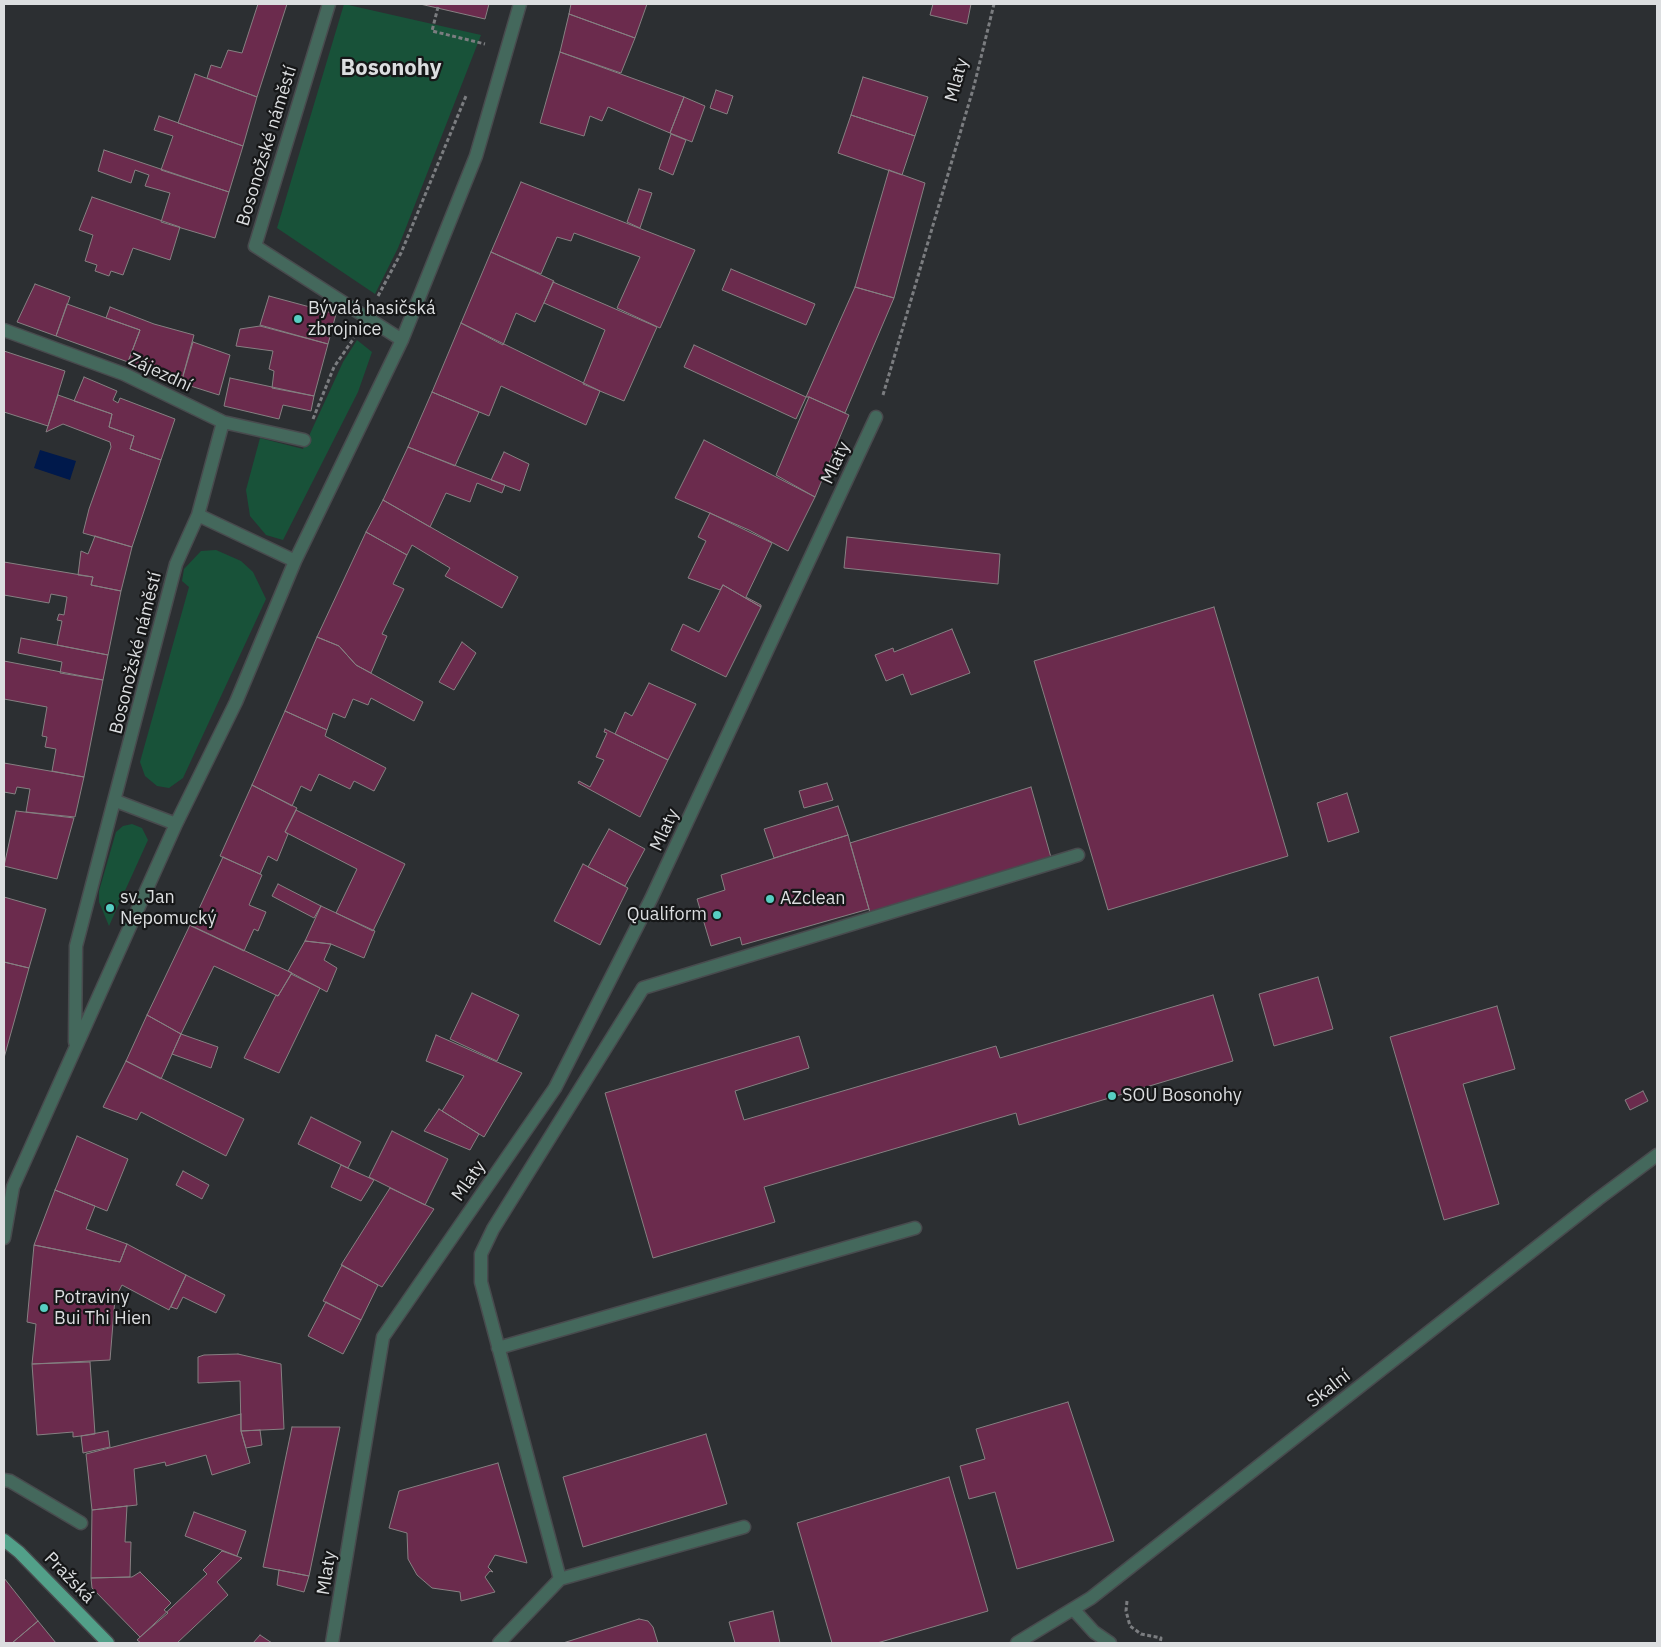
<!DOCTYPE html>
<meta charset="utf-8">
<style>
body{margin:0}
#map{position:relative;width:1661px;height:1647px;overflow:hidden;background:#2c2f32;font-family:"IBM Plex Sans",sans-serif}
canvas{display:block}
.frame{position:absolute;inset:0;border:5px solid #dcdee0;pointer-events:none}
</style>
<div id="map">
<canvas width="1661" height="1647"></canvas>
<div class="frame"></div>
</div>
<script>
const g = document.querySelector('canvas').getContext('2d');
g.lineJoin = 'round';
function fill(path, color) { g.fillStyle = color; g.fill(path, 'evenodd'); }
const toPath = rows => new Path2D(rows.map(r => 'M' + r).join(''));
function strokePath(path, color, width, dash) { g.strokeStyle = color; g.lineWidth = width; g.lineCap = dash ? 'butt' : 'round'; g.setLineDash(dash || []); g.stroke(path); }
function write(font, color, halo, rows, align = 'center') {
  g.font = font + ' "IBM Plex Sans",sans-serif'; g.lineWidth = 4.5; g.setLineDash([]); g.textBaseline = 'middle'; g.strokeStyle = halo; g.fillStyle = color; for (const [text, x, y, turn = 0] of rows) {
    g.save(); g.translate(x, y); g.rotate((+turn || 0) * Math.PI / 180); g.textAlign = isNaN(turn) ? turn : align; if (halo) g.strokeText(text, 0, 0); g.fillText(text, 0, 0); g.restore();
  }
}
fill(toPath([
 [344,4,481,35,398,248,375,294,277,228],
 [357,340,372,352,358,392,283,540,266,535,250,516,246,490,260,438,303,449,343,362],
 [216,550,241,561,253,572,266,599,183,778,169,788,157,786,145,776,140,762,189,587,182,581,184,569,201,551],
 [132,824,142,828,148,840,109,926,99,902,99,891,116,832,123,826]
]), '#185239');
fill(toPath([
 [40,450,76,461,70,480,34,468]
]), '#00194b');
const building = toPath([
 [258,4,287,4,257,97,207,78,211,65,221,68,228,50,242,53,258,4],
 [420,4,489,4,485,19,420,4],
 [571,4,647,4,635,38,569,14,571,4],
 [933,4,971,4,967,24,930,15,933,4],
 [569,14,635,38,621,73,560,52,569,14],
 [560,52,684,97,670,133,608,107,602,121,590,116,584,136,540,123,560,52],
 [195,74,257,97,243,146,178,123,195,74],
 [863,77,928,97,915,136,851,115,863,77],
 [716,90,733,96,727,114,710,108,716,90],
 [684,97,705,106,692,142,670,133,684,97],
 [851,115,915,136,902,175,838,153,851,115],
 [159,116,243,146,229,192,161,170,173,136,154,130,159,116],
 [671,134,686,140,673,175,659,169,671,134],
 [104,150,229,192,215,238,161,222,170,193,145,186,149,175,135,170,131,183,98,171,104,150],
 [889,170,925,183,894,298,855,287,889,170],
 [521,182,695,250,660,328,617,308,640,257,574,233,571,241,557,237,541,274,491,252,521,182],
 [639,189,652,193,640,228,627,222,639,189],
 [92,197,180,227,170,260,133,248,123,275,111,271,109,276,95,271,97,265,85,261,93,235,79,230,92,197],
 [491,252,554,281,535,322,516,313,503,345,461,323,491,252],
 [731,269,815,304,806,325,722,290,731,269],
 [553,282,657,327,624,401,583,384,605,330,544,303,553,282],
 [35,284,70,297,56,336,17,322,35,284],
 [855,287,894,298,845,413,809,397,806,397,855,287],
 [269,296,336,314,328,344,260,325,269,296],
 [67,304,140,330,128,362,56,336,67,304],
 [110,307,154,324,194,335,181,383,128,362,140,330,106,318,110,307],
 [461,323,600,391,586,425,501,386,489,416,432,392,461,323],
 [260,326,328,344,314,396,272,388,274,371,269,369,273,351,236,346,240,329,260,326],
 [193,342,230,355,219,395,181,383,193,342],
 [694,345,806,397,796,419,684,367,694,345],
 [4,351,65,371,48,426,4,412,4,351],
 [84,377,117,391,113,400,118,403,120,398,175,419,161,460,130,449,134,436,109,427,112,414,74,401,84,377],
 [230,378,314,396,311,411,283,405,279,419,224,406,230,378],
 [432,392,479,412,455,466,408,447,432,392],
 [58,395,112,414,109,427,134,436,130,449,161,460,132,547,83,533,89,509,111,447,110,442,63,424,46,432,58,395],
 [809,397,849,415,815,497,776,475,809,397],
 [704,440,815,497,788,551,749,530,675,498,704,440],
 [408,447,505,485,502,493,477,483,470,502,446,493,430,527,383,500,408,447],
 [504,452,529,464,520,491,491,480,504,452],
 [383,500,518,577,502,608,445,576,450,568,412,545,407,555,366,532,383,500],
 [710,513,772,543,746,597,761,605,761,607,723,585,720,590,688,578,706,541,698,537,710,513],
 [366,532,407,555,393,584,404,589,382,634,387,636,371,673,356,665,339,646,317,637,366,532],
 [95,536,132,547,121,591,91,585,93,577,78,575,81,551,88,554,95,536],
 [847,537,1000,554,998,584,844,568,847,537],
 [4,562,93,577,91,585,121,591,108,655,57,645,62,621,57,620,59,614,64,615,67,597,51,594,49,603,4,595,4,562],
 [723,585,761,607,726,677,671,650,683,624,699,632,723,585],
 [1214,607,1288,856,1108,910,1034,661,1214,607],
 [952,629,970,673,911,695,903,674,886,681,875,655,893,648,894,652,952,629],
 [317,637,339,646,356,665,423,702,414,721,371,698,368,705,353,699,345,718,333,713,327,730,285,711,317,637],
 [21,638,108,655,103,680,60,673,62,662,18,653,21,638],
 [462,642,476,653,454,690,439,682,462,642],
 [4,661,103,680,84,777,52,771,56,749,45,747,47,737,42,736,47,707,4,699,4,661],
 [649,683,696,704,668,760,615,734,625,712,632,716,649,683],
 [285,711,327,730,325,736,386,768,374,791,354,781,350,789,319,774,311,791,301,786,292,806,252,785,285,711],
 [605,729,668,760,640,817,578,783,579,781,590,787,604,760,596,757,607,733,604,732,605,729],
 [4,763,84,777,75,817,26,812,30,789,17,787,15,794,4,792,4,763],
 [827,783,833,800,804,808,799,791,827,783],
 [252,785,297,808,285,832,288,834,277,861,268,856,260,874,220,856,252,785],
 [1031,787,1052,861,871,916,850,843,1031,787],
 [1347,793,1359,832,1328,842,1317,803,1347,793],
 [838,806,848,835,774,858,764,829,838,806],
 [296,810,405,864,373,931,336,913,357,869,285,832,296,810],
 [16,811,74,818,57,879,4,866,16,811],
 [609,829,645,849,625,886,588,867,609,829],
 [848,835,869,909,742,945,740,937,711,946,697,899,725,890,721,875,848,835],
 [223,857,262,875,249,905,266,912,258,931,254,929,244,951,191,926,223,857],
 [583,864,628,888,600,945,554,921,583,864],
 [278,884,321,906,314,918,272,896,278,884],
 [4,897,46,909,29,968,4,962,4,897],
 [321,906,375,931,364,958,331,944,305,941,321,906],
 [190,925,292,973,278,996,214,966,181,1034,147,1015,190,925],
 [305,941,331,944,324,960,337,968,327,992,288,971,305,941],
 [4,962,29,968,4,1058,4,962],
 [291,974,320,988,279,1073,244,1058,276,995,278,996,291,974],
 [1318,977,1333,1029,1274,1046,1259,994,1318,977],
 [472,993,519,1015,497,1061,450,1039,472,993],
 [1213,995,1233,1061,1019,1125,1016,1113,764,1187,775,1222,653,1258,605,1093,799,1036,809,1068,735,1091,744,1120,996,1046,1000,1058,1213,995],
 [1497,1006,1515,1069,1463,1084,1499,1204,1444,1220,1390,1037,1497,1006],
 [147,1015,181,1034,161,1079,126,1061,147,1015],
 [181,1034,218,1047,211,1068,172,1054,181,1034],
 [436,1035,522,1073,484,1137,442,1111,464,1076,426,1061,436,1035],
 [126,1061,244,1119,226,1156,141,1112,137,1120,103,1107,126,1061],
 [1643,1091,1648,1101,1630,1110,1625,1100,1643,1091],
 [439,1109,479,1134,470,1150,424,1131,439,1109],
 [311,1117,361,1142,348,1168,298,1144,311,1117],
 [392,1131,448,1159,425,1205,369,1177,392,1131],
 [77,1136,128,1159,107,1211,55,1190,77,1136],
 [341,1165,374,1180,361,1201,331,1187,341,1165],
 [183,1171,209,1185,202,1199,176,1185,183,1171],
 [390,1188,434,1209,382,1287,341,1265,390,1188],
 [55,1190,95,1206,86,1229,127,1244,120,1262,34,1245,55,1190],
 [127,1244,186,1275,169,1310,122,1285,115,1298,110,1360,32,1364,36,1324,27,1322,34,1245,120,1262,127,1244],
 [342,1265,378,1285,361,1320,323,1301,342,1265],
 [186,1275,225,1295,216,1313,183,1297,177,1309,171,1307,186,1275],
 [326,1302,361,1320,343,1354,308,1336,326,1302],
 [238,1354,281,1364,284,1429,241,1431,240,1381,198,1383,198,1357,204,1355,238,1354],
 [90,1362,95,1434,73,1437,73,1432,37,1435,32,1364,90,1362],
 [1068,1402,1114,1541,1017,1569,995,1492,969,1499,960,1466,985,1459,976,1429,1068,1402],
 [241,1414,241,1431,250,1463,212,1475,206,1455,166,1466,165,1462,134,1469,137,1505,92,1510,86,1454,241,1414],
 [292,1427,340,1427,309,1576,263,1567,292,1427],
 [260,1430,262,1445,246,1448,241,1431,260,1430],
 [108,1431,110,1447,83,1453,81,1436,108,1431],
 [706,1434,727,1504,583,1547,563,1477,706,1434],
 [498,1463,527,1563,495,1555,488,1567,493,1572,490,1571,485,1577,495,1592,461,1601,460,1592,432,1588,417,1575,408,1559,407,1533,389,1528,399,1491,498,1463],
 [949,1477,988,1611,877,1643,832,1643,797,1523,949,1477],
 [127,1506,125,1542,131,1542,130,1577,91,1578,92,1510,127,1506],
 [194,1512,246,1531,237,1556,185,1536,194,1512],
 [222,1551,242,1558,217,1582,228,1595,177,1643,141,1643,137,1640,207,1574,203,1570,222,1551],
 [279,1570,309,1576,304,1592,277,1585,279,1570],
 [140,1572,171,1603,164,1610,168,1613,140,1637,92,1588,91,1578,132,1577,140,1572],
 [4,1578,38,1621,12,1643,4,1643,4,1578],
 [773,1611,780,1643,735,1643,729,1622,773,1611],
 [639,1619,648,1621,653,1627,658,1643,563,1643,639,1619],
 [38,1621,56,1643,12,1643,38,1621],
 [260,1635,272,1643,253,1643,260,1635]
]);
fill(building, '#6b2b4d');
strokePath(building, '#868082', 1);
const minor = toPath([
 [329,4,255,246,402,340],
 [4,330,124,374,223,422,304,440],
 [198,515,295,561],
 [116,801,176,824],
 [75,1042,76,946,176,564,198,515,223,422],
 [4,1238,13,1187,176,824,236,702,295,561,402,340,476,156,520,4],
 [498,1348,915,1228],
 [4,1480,10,1481,81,1523],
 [560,1579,481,1282,481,1254,493,1229,643,988,1078,855],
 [1074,1610,1094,1632,1110,1643],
 [332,1643,383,1337,555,1088,651,899,876,417],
 [499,1643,560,1579,744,1527],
 [1017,1643,1091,1598,1598,1199,1657,1155]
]);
const major = toPath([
 [4,1540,19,1552,108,1643]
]);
strokePath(minor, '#484b4e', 15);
strokePath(major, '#484b4e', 15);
strokePath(toPath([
 [438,7,432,31,485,44],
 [378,296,401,253,466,96],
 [883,395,974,86,994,4],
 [313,419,334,367,354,338],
 [1127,1601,1126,1611,1130,1626,1141,1634,1161,1638,1160,1643]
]), '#7b7d80', 3, [4, 2.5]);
strokePath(minor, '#44685c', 12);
strokePath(major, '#52a089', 12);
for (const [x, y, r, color] of [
 [298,319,5,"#57cec2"],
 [770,899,5,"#57cec2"],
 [110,908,5,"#57cec2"],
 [717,915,5,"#57cec2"],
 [1112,1096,5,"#57cec2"],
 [44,1308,5,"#57cec2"]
]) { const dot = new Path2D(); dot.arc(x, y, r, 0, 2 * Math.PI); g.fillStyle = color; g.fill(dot); strokePath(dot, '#161718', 2); }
write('18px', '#dcdee0', '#161718', [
 ["Mlaty",957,80,-75],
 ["Bosonožské náměstí",267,146,-73],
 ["Zájezdní",160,373,25],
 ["Mlaty",836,463,-65],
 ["Bosonožské náměstí",136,653,-76],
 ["Mlaty",665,830,-65],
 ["Mlaty",469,1181,-55],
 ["Skalní",1329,1389,-38],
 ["Mlaty",327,1573,-81],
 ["Pražská",69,1578,46]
]);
write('18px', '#dcdee0', '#161718', [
 ["Bývalá hasičská",308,309],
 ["zbrojnice",308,330],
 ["sv. Jan",120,898],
 ["Nepomucký",120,919],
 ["AZclean",780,899],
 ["Qualiform",707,915,"right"],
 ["SOU Bosonohy",1122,1096],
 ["Potraviny",54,1298],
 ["Bui Thi Hien",54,1319]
], 'left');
write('bold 22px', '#dcdee0', '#161718', [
 ["Bosonohy",391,69]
]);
</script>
